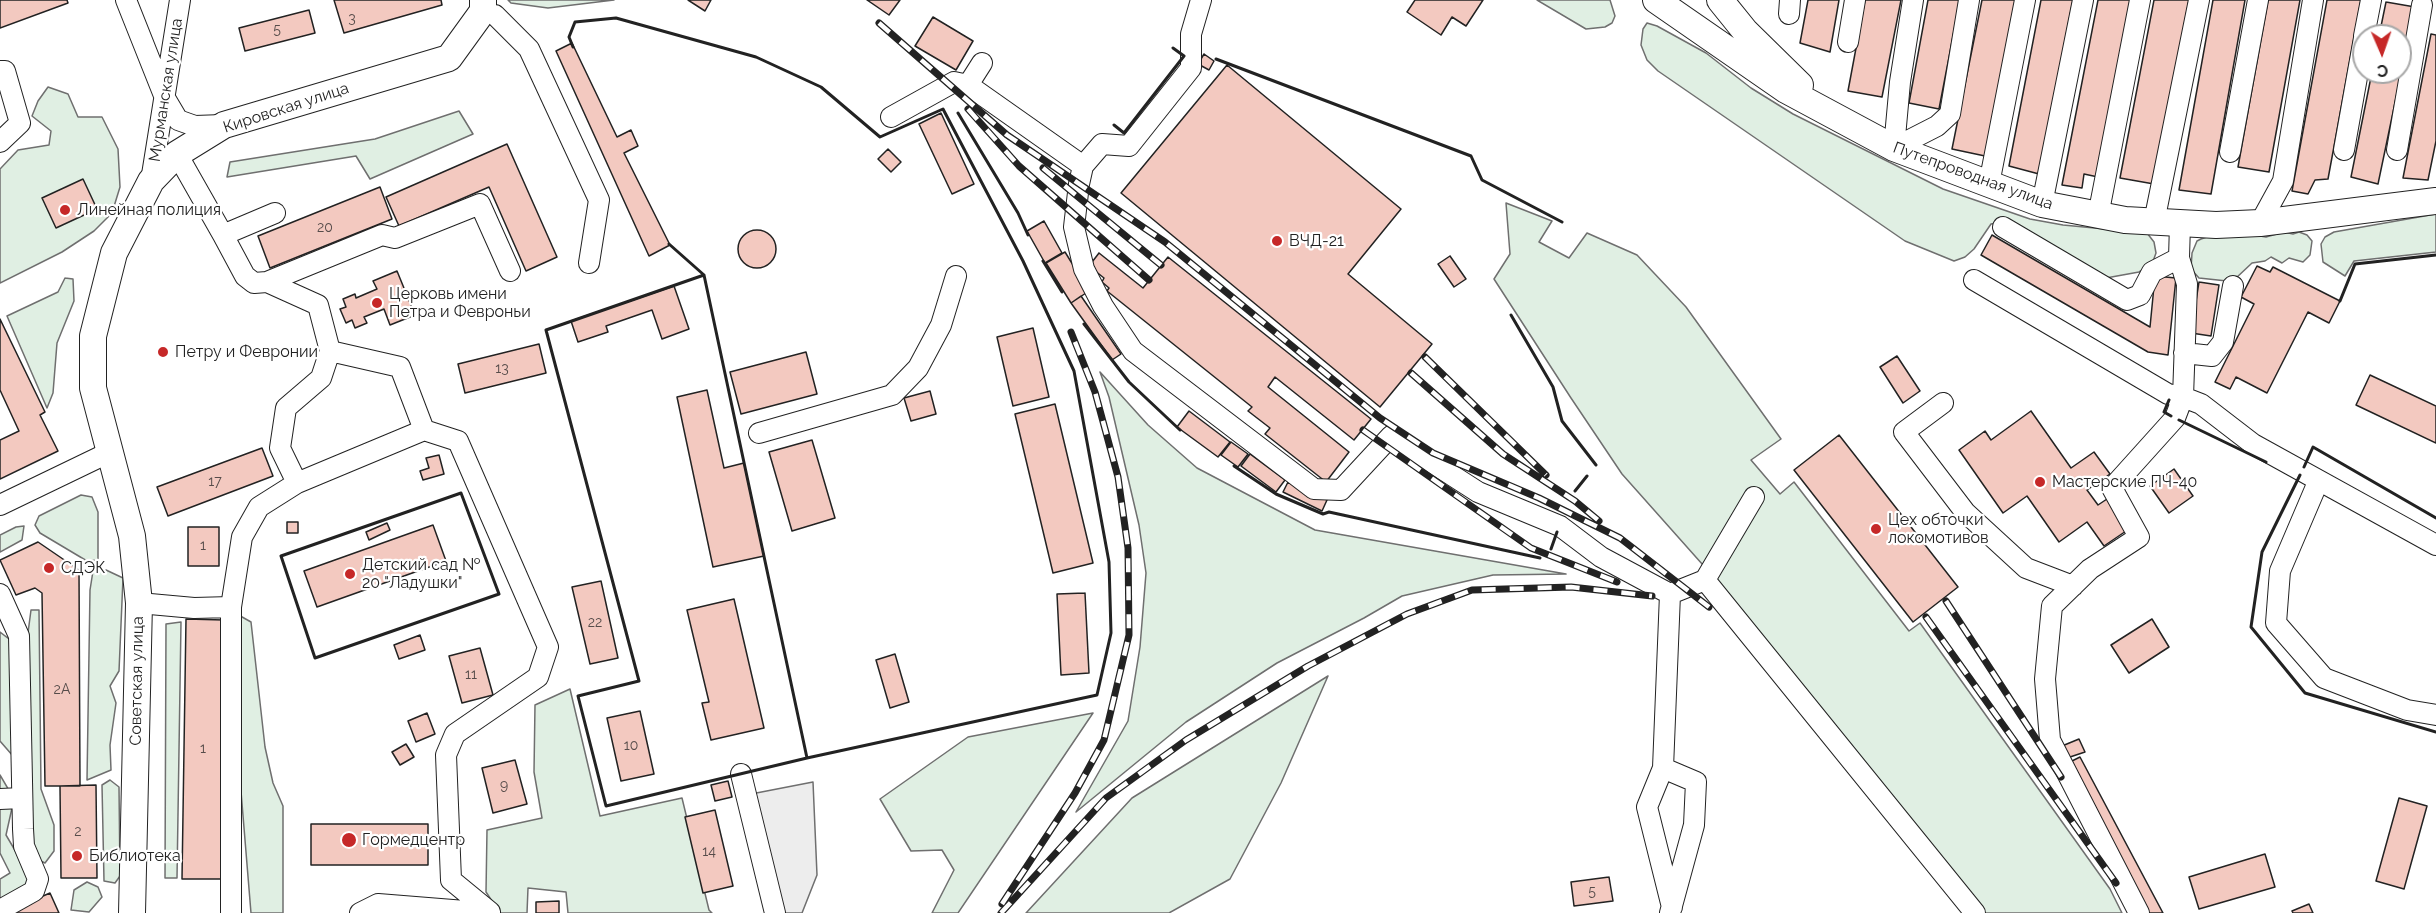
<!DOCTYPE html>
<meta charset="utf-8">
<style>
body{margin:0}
#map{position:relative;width:2436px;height:913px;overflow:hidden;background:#fff;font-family:Raleway,sans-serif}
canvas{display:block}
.north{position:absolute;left:2352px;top:24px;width:60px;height:60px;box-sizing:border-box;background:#fff;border:2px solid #a7a7a7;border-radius:50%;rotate:178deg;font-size:16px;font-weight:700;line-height:24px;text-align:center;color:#222}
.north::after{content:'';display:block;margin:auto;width:21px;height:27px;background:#c62828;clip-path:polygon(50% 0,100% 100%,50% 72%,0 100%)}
</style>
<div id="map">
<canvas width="2436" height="913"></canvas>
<div class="north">С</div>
</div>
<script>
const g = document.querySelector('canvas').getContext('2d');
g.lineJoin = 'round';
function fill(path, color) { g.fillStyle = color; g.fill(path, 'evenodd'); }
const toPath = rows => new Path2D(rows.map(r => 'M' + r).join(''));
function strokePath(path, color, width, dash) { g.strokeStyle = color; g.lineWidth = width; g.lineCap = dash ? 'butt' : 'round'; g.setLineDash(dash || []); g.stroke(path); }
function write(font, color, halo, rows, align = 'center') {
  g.font = font + ' Raleway,sans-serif'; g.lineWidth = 4.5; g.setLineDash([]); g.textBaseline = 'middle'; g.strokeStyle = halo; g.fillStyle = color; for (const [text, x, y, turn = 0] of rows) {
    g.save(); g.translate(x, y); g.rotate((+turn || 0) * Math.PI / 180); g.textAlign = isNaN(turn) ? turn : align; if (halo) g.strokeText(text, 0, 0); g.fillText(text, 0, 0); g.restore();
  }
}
const green = toPath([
 [508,0,614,0,548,8,511,3,508,0],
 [1537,0,1610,0,1615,16,1612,23,1605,27,1586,29,1537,0],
 [1647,23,1657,26,1706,53,1751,88,1793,114,1943,189,2030,219,2063,225,2147,233,2154,242,2156,253,2152,264,2139,272,2106,278,2001,222,1991,224,1974,249,1965,257,1954,261,1905,241,1658,71,1647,60,1641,45,1643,29,1647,23],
 [48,87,68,94,78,117,102,117,118,149,120,187,112,213,94,231,62,252,0,283,0,169,18,150,49,145,51,131,32,116,38,101,48,87],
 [459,111,473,134,370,179,356,156,227,177,230,162,375,139,459,111],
 [1506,203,1552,221,1539,242,1569,258,1587,233,1637,255,1686,307,1781,439,1751,460,1780,494,1794,482,1909,631,1920,623,2110,889,2122,913,1982,913,1719,583,1622,474,1571,398,1494,279,1510,254,1506,203],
 [2436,214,2436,252,2354,261,2345,276,2323,262,2321,244,2325,237,2334,232,2436,214],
 [2284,232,2293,234,2299,232,2307,235,2312,241,2310,255,2303,262,2289,258,2282,263,2271,257,2265,261,2252,263,2235,279,2227,281,2199,278,2191,269,2192,253,2197,241,2201,239,2210,236,2248,234,2266,237,2284,232],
 [65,278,73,279,74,301,57,343,53,393,47,408,7,316,58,292,65,278],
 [1100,372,1148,425,1197,468,1315,530,1566,574,1493,575,1402,596,1364,618,1277,663,1186,722,1076,812,1128,721,1140,647,1146,573,1139,525,1109,397,1100,372],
 [81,495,92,497,98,512,98,560,87,561,40,533,35,525,39,516,81,495],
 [24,526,22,540,0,552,0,535,16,527,24,526],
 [106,570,123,578,119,671,110,686,116,703,110,745,111,770,87,780,90,590,93,571,106,570],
 [31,610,39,610,41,789,54,825,54,851,45,863,30,856,26,648,31,610],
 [235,613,251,622,265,747,273,783,283,806,283,913,251,913,240,779,235,613],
 [181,622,177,878,165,878,166,624,181,622],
 [0,632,13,642,13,756,0,741,0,632],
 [1328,676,1281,783,1230,879,1169,913,1026,913,1132,798,1328,676],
 [570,689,600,816,682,798,709,910,712,913,568,913,566,892,528,888,527,913,500,913,486,892,487,830,542,818,534,772,535,705,570,689],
 [1093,713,958,913,932,913,954,870,942,850,911,851,880,799,968,737,1093,713],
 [0,775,14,799,6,835,23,864,30,885,0,902,0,879,10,873,0,853,0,775],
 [110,780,119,787,120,876,115,883,104,881,102,785,110,780],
 [87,882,98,887,102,897,89,912,71,910,74,890,87,882]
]);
fill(green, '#e0efe3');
strokePath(green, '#6f6f6f', 1.5);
const parking = toPath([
 [813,782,817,875,802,913,775,913,746,795,813,782]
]);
fill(parking, '#ededed');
strokePath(parking, '#6f6f6f', 1.5);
const building = toPath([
 [0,0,67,0,68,3,0,28,0,0],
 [334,0,441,0,442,5,344,33,334,0],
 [688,0,711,0,705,11,688,0],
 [867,0,900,0,889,15,867,0],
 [1415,0,1483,0,1466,26,1452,17,1441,35,1407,12,1415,0],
 [1808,0,1839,0,1830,52,1800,43,1808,0],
 [1865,0,1901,0,1882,97,1848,91,1865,0],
 [1928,0,1960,0,1939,109,1909,103,1928,0],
 [1982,0,2017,0,1985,156,1952,149,1982,0],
 [2041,0,2073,0,2039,174,2009,166,2041,0],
 [2098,0,2131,0,2098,177,2084,174,2082,188,2062,185,2098,0],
 [2154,0,2189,0,2154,184,2120,178,2154,0],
 [2213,0,2245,0,2211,194,2179,190,2213,0],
 [2268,0,2300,0,2269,172,2238,167,2268,0],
 [2327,0,2361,0,2328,179,2315,180,2308,194,2292,191,2327,0],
 [2386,2,2415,7,2378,184,2351,177,2372,72,2400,72,2400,36,2379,36,2386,2],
 [309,10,315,33,245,51,239,28,309,10],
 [933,17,973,41,956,70,915,46,933,17],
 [2431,34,2436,35,2436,141,2428,180,2403,178,2431,34],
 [572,43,617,137,631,130,638,146,624,153,670,245,649,256,556,51,572,43],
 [1204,54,1214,61,1209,70,1198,64,1204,54],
 [1227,65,1401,209,1348,274,1432,344,1380,407,1121,193,1227,65],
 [941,113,974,184,952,194,919,124,941,113],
 [507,144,557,257,526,271,489,187,399,226,386,197,507,144],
 [888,149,901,162,891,172,878,159,888,149],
 [83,179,97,209,56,228,42,198,83,179],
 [380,187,392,219,270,268,258,236,380,187],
 [1044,221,1062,253,1045,263,1027,231,1044,221],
 '738 249a19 19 0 1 1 38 0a19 19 0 1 1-38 0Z',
 [1992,235,2150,327,2155,276,2176,278,2168,355,2148,352,1981,255,1992,235],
 [1065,252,1089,291,1071,303,1046,263,1065,252],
 [1099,253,1143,288,1168,257,1371,419,1354,440,1275,377,1268,387,1349,452,1326,482,1265,434,1270,428,1248,411,1252,407,1107,291,1109,288,1102,282,1104,278,1089,266,1099,253],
 [1450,256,1466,279,1454,287,1438,264,1450,256],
 [2257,266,2270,272,2273,267,2340,301,2329,323,2308,312,2267,393,2236,377,2230,389,2215,382,2254,304,2241,297,2257,266],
 [397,271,415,315,390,325,384,309,364,317,367,323,355,328,352,320,346,323,340,309,346,307,343,299,355,294,356,298,377,289,373,281,397,271],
 [2199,282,2219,285,2211,336,2191,333,2199,282],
 [674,286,689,329,662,339,652,310,606,326,608,332,578,342,571,321,674,286],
 [1081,296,1121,354,1112,360,1071,303,1081,296],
 [0,319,45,412,40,415,58,451,0,479,0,440,19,431,0,390,0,319],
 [1033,328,1049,397,1013,406,997,337,1033,328],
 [539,344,546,373,465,393,458,364,539,344],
 [806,352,817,394,741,414,730,372,806,352],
 [1897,356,1920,391,1903,403,1880,367,1897,356],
 [2370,375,2436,406,2436,443,2356,405,2370,375],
 [707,390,724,468,744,463,764,556,713,567,677,397,707,390],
 [930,391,936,414,911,421,904,398,930,391],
 [1055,404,1093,563,1053,573,1015,414,1055,404],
 [1189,411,1230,442,1218,457,1177,427,1189,411],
 [2031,411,2071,468,2094,452,2110,474,2087,490,2098,505,2107,499,2129,529,2104,546,2087,522,2059,542,2027,496,2003,513,1959,450,1985,431,1991,440,2031,411],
 [1839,435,1958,587,1913,622,1794,470,1839,435],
 [812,440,835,518,792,531,769,452,812,440],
 [1231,442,1248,454,1238,467,1221,455,1231,442],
 [262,448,273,476,168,516,157,487,262,448],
 [1250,454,1285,480,1276,492,1241,466,1250,454],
 [439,455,444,474,423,480,420,471,429,468,426,458,439,455],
 [2174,469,2193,496,2169,513,2150,486,2174,469],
 [1288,482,1327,500,1322,511,1283,492,1288,482],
 [287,522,298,522,298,533,287,533,287,522],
 [387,523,390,530,369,540,366,532,387,523],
 [433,525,446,561,317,607,304,571,433,525],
 [188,527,219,527,219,566,188,566,188,527],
 [38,542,79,570,80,786,45,786,42,593,35,588,16,595,0,560,38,542],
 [601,581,618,658,590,664,572,587,601,581],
 [1085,593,1089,673,1061,675,1057,594,1085,593],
 [734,599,764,728,711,740,702,703,709,702,687,610,734,599],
 [186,619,224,620,221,879,182,879,186,619],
 [2152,619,2169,647,2129,673,2111,645,2152,619],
 [420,635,425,650,399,659,394,645,420,635],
 [480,648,493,695,462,703,449,656,480,648],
 [895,654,909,702,890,708,876,660,895,654],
 [640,711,654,774,621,781,607,718,640,711],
 [427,713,435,734,416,742,408,721,427,713],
 [2079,739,2085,752,2067,758,2062,746,2079,739],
 [406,744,414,757,400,765,392,752,406,744],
 [2080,757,2163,913,2145,913,2066,764,2080,757],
 [515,760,527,804,493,813,482,768,515,760],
 [728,781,732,797,715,801,711,785,728,781],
 [96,785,97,878,61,878,60,786,96,785],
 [2399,798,2427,806,2404,889,2376,881,2399,798],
 [715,810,733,886,703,893,685,817,715,810],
 [311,824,428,824,428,865,311,865,311,824],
 [2265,854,2275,887,2199,909,2189,877,2265,854],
 [1609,877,1613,901,1574,906,1571,882,1609,877],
 [50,893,59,913,8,913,36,899,50,893],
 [559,901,559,913,536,913,536,902,559,901],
 [2309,904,2313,913,2293,913,2292,911,2309,904]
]);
fill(building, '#f3c9c0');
strokePath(building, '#222', 1.5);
const minor = toPath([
 [126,0,165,98,178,120,195,126,223,125],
 [1201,0,1191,34,1191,68,1129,146,1102,144,1083,166,1079,184,1074,227,1084,269,1103,306,1133,351,1314,489,1341,490,1391,436,1478,492,1560,526,1601,557,1670,594,1705,580,1975,913],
 [1913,0,1900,82,1894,148,1937,126,1950,114,1969,0],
 [1789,14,1790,0],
 [495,15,529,49,599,200,589,263],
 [2364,36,2371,0],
 [1848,42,1855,0],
 [982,63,968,85,1083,166],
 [0,71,5,71,20,123,0,142],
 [891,117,954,82,968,85],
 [2344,150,2364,38],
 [2397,150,2422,5],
 [2230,152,2258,0],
 [177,154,223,235,275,213],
 [151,181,180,0],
 [1989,184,2025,0],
 [2042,204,2083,0],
 [2098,216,2140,0],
 [2154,222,2199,0],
 [2260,223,2283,181,2313,0],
 [2180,224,2179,258,2187,284,2183,397,2201,404,2253,444,2436,545],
 [2003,227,2127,300,2140,295,2152,272,2179,258],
 [223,235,245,276,254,283,267,282,318,305,330,351,400,367,424,430,458,441,548,647,538,677,455,734,446,755,451,880,490,912],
 [1974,280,2168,394,2183,397,2175,418,2112,488,2139,537,2090,569,2052,606,2045,679,2050,740,2139,913],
 [267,282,382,235,395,238,480,204,510,271],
 [2184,353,2212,356,2223,342,2233,286],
 [1943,403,1904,432,1965,512,2026,568,2073,586],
 [759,433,892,395,918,368,941,325,956,276],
 [2318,482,2280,571,2276,623,2324,678,2407,710,2436,715],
 [297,483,280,448,286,408,321,378,330,351],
 [0,505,110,452],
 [1705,580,1754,497],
 [0,594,19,636,23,829,24,846,38,879,34,891,0,910],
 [139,603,194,608,231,607],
 [1663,768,1670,594],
 [741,774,775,913],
 [0,799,22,798],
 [231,913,231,607,242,537,259,507,297,483,424,430],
 [360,913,378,904,490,913],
 [1670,913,1694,825,1696,782,1663,768,1647,807,1672,907]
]);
const major = toPath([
 [1656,0,1786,90,1894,148,2042,204,2125,220,2216,225,2260,223,2436,201],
 [1720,0,1745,31,1800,85],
 [132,913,139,603,132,536,93,388,93,336,114,253,151,181,177,154,224,125,449,58,483,11,483,0]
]);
strokePath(minor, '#222', 22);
strokePath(major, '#222', 28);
strokePath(minor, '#fff', 20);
strokePath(major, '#fff', 26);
const rail = toPath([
 [879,23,1007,135,1165,242,1380,418,1433,453,1539,498,1620,538,1709,607],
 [968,109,1019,166,1149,280],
 [1043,168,1161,265],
 [1425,357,1546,475],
 [1411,373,1503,454,1575,501,1599,521],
 [1363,430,1531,548,1617,582],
 [1946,601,2061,777],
 [1926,617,2116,883],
 [1002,904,1075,793,1104,740,1129,635,1128,548,1118,477,1095,392,1071,332],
 [1001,913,1106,798,1186,740,1308,666,1407,614,1472,590,1571,587,1652,596]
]);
strokePath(rail, '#222', 7);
strokePath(rail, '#fff', 4.5, [14]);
strokePath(toPath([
 [573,47,569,37,575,22,616,18,756,57,821,87,880,137,943,109,1023,261,1074,371,1109,562,1111,633,1097,695,807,758],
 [1216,59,1471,156,1482,180,1562,222],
 [958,113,1018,213,1028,235],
 [1114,125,1124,133,1184,56,1173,48],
 [669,244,704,275],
 [1043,261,1062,292],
 [704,275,807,758,606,806,578,696,639,681,546,330,704,275],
 [2340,301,2355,264,2436,255],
 [1511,315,1553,387,1562,421,1596,465],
 [1084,324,1129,382,1180,430],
 [2169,400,2164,412,2171,416],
 [2179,420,2266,462],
 [1234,466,1276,494,1323,514,1329,512,1540,558],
 [2304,467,2313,447,2436,518],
 [2300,475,2262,552,2251,627,2305,693,2436,732],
 [1575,491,1587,476],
 [461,493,499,594,315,658,281,556,461,493],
 [1551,549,1557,532]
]), '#222', 3);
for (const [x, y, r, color] of [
 [65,210,6,"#c62828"],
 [1277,241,6,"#c62828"],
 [377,303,6,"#c62828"],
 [163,352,6,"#c62828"],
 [2040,482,6,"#c62828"],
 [1876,529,6,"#c62828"],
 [49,568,6,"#c62828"],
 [350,574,6,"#c62828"],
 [349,840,8,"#c62828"],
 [77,856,6,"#c62828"]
]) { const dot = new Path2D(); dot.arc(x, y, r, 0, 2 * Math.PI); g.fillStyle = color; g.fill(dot); strokePath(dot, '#fff', 2); }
write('14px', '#564c4a', null, [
 ["3",352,19],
 ["5",277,30],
 ["20",325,228],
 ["13",502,369],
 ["17",215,482],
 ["1",203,546],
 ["22",595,623],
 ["11",471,675],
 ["2А",62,690],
 ["10",631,746],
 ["1",203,749],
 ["9",504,786],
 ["2",78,832],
 ["14",709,852],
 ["5",1592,892]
]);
write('16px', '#222', '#fff', [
 ["Мурманская улица",166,90,-81],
 ["Кировская улица",286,108,-18],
 ["Путепроводная улица",1973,176,20],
 ["Советская улица",137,681,-89]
]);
write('16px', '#222', '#fff', [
 ["Линейная полиция",77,210],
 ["ВЧД-21",1289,241],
 ["Церковь имени",389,294],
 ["Петра и Февроньи",389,312],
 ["Петру и Февронии",175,352],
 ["Мастерские ПЧ-40",2052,482],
 ["Цех обточки",1888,520],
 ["локомотивов",1888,538],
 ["Детский сад №",362,565],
 ["20 \"Ладушки\"",362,583],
 ["СДЭК",61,568],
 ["Гормедцентр",362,840],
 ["Библиотека",89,856]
], 'left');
</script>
